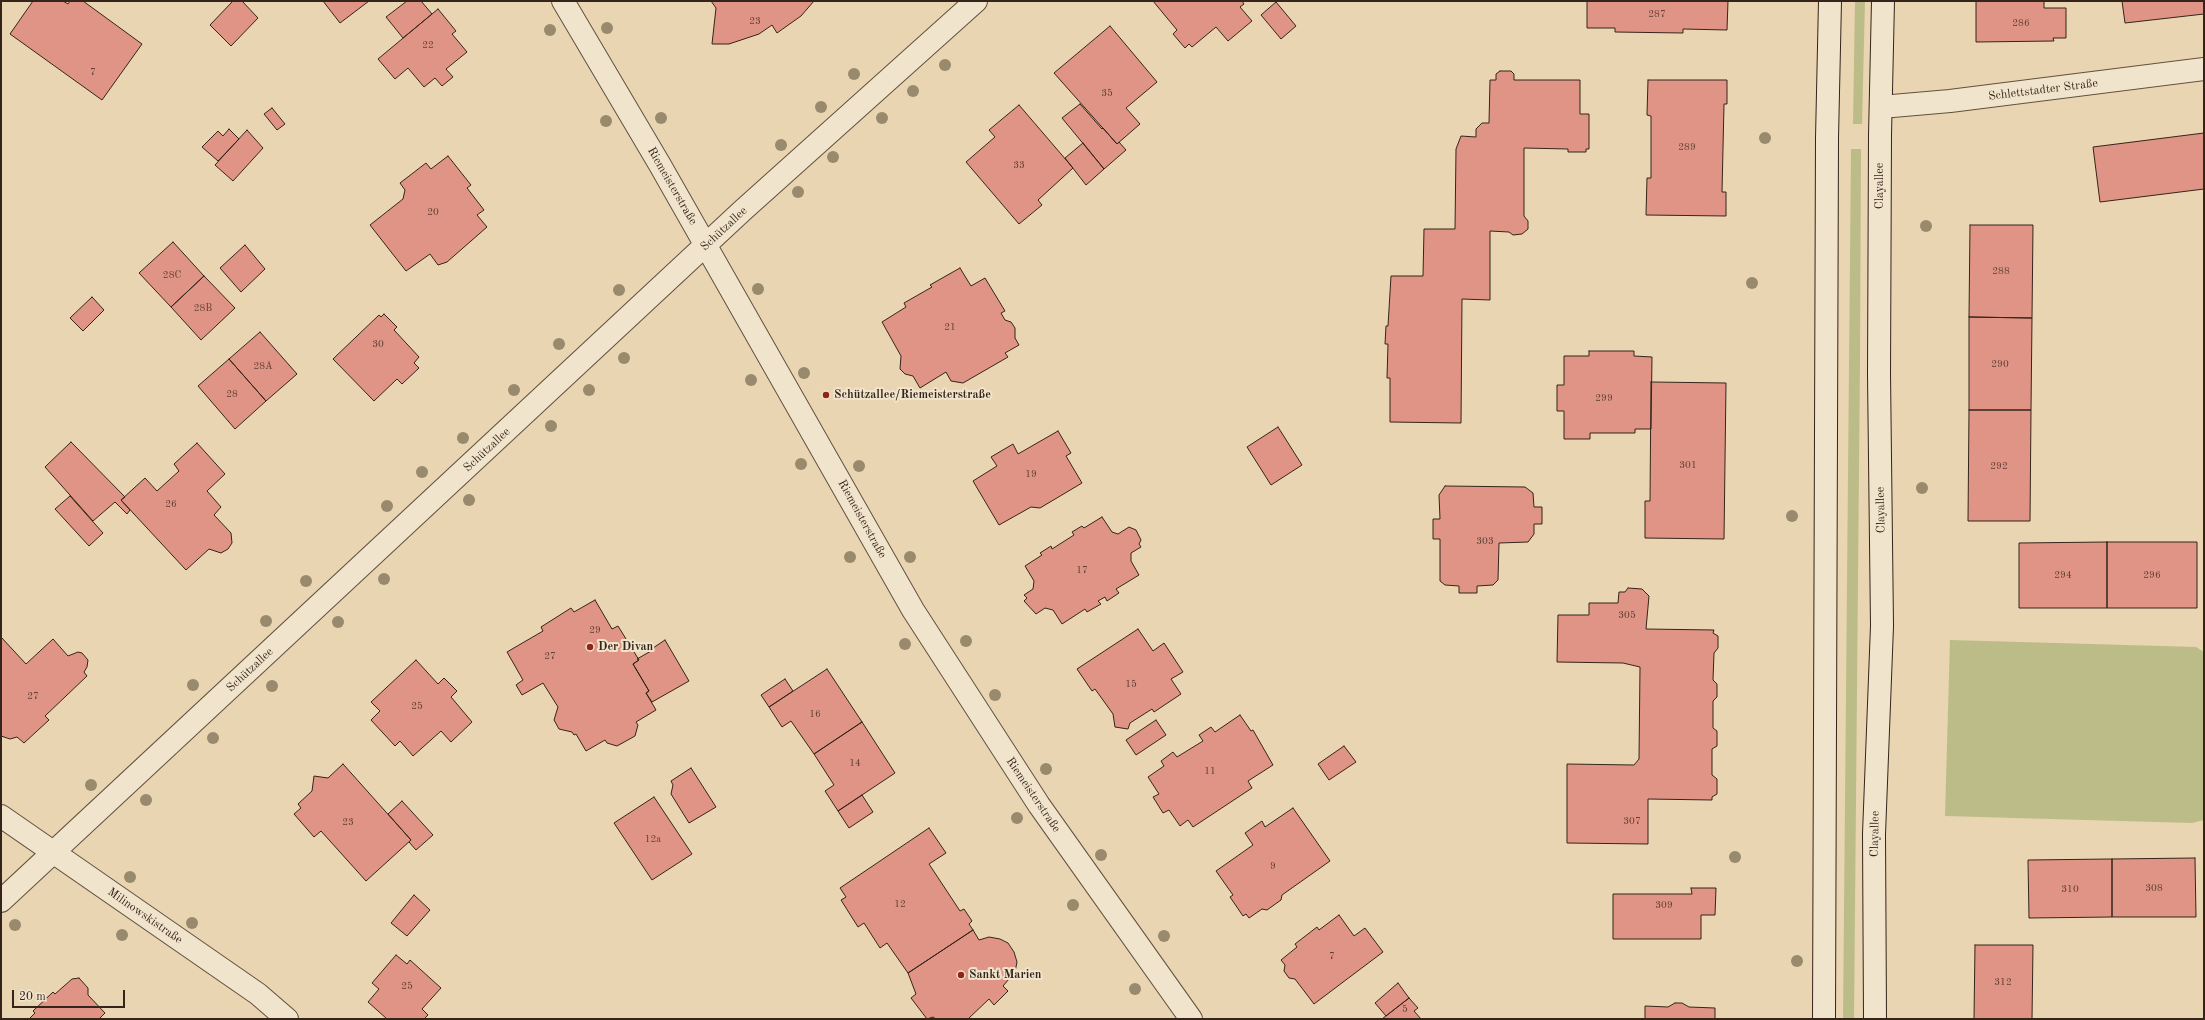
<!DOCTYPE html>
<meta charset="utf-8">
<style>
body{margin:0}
#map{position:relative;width:2205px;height:1020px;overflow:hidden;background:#e9d5b1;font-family:"Old Standard TT",serif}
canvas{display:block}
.frame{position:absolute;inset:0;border:2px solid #35241a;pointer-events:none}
.scale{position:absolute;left:12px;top:990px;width:113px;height:18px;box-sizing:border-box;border:2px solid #35241a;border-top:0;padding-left:5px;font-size:12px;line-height:14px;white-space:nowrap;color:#35241a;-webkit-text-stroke:3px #f1e4cc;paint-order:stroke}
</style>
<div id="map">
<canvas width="2205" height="1020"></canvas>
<div class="frame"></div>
<div class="scale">20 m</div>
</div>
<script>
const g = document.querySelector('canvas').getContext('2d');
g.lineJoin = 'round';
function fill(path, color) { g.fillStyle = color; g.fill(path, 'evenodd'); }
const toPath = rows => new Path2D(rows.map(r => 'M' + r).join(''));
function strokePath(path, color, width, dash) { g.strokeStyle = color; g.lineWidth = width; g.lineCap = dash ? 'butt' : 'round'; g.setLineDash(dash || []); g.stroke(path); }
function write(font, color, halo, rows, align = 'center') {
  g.font = font + ' "Old Standard TT",serif'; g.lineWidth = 4; g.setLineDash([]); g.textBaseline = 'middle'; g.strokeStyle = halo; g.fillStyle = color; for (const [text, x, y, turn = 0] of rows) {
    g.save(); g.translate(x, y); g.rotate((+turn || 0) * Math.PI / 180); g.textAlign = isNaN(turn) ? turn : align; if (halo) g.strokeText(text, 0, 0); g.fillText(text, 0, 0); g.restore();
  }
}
fill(toPath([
 [1855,1,1865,1,1862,124,1853,124],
 [1851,149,1861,149,1860,360,1854,1019,1843,1019],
 [1950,640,2196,647,2204,652,2204,820,2192,823,1945,816]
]), '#bcbc88');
const building = toPath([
 [33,1,63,1,68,4,70,1,83,1,142,44,102,100,10,34,33,1],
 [233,1,242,1,258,18,231,46,210,25,233,1],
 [323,1,369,1,340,23,323,1],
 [407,1,421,1,432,14,403,38,386,17,407,1],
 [711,1,814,1,801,16,777,33,772,25,759,34,729,44,712,44,716,8,711,1],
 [1153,1,1242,1,1244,4,1240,7,1252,21,1228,41,1216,27,1192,47,1189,44,1185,48,1173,34,1177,30,1153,1],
 [1587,1,1728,1,1727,30,1683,29,1683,33,1615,32,1615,28,1587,28,1587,1],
 [1976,1,2044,1,2044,8,2066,8,2066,38,2053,38,2054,41,1976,42,1976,1],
 [2122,1,2204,1,2204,14,2125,23,2122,1],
 [1276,2,1296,26,1281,39,1261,15,1276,2],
 [438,9,456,31,452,34,467,52,446,69,453,77,442,86,435,78,424,87,408,68,395,79,378,59,438,9],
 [1110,26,1157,82,1126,108,1140,124,1117,144,1054,73,1110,26],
 [1500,71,1511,71,1514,74,1514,80,1580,80,1580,114,1589,114,1589,149,1586,149,1586,152,1568,152,1568,149,1524,148,1524,216,1528,221,1528,229,1522,234,1513,235,1509,232,1490,231,1490,300,1462,299,1461,423,1390,422,1390,378,1387,378,1388,344,1385,344,1386,326,1388,326,1391,276,1423,276,1424,229,1455,229,1456,149,1461,136,1476,137,1476,129,1482,123,1489,123,1490,80,1496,80,1496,74,1500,71],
 [1648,80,1727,80,1727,104,1724,104,1722,192,1726,192,1726,216,1646,215,1647,178,1651,178,1651,116,1647,115,1648,80],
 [1080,104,1102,129,1103,128,1117,144,1119,142,1126,150,1104,169,1062,118,1080,104],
 [1019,105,1073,168,1038,200,1042,205,1019,224,966,162,995,137,989,130,1019,105],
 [272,108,285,124,277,130,264,114,272,108],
 [229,129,239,139,218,161,202,147,218,131,223,136,229,129],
 [247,130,263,148,233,181,215,165,247,130],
 [2204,133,2204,189,2100,202,2093,147,2204,133],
 [1083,143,1104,169,1086,185,1065,158,1083,143],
 [448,156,471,185,467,188,484,210,477,215,487,227,447,262,438,265,430,254,406,271,370,225,403,199,405,190,400,183,426,163,431,169,448,156],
 [1970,225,2033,225,2032,318,1969,317,1970,225],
 [173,242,204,276,171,307,139,273,173,242],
 [245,245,265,269,241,292,220,268,245,245],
 [960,268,971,286,985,278,1005,311,1001,313,1005,320,1011,322,1015,328,1015,338,1019,345,1005,353,1008,357,963,383,951,381,946,372,920,388,913,376,905,374,900,369,901,356,882,322,906,307,904,303,932,287,930,285,960,268],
 [204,276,235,308,201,340,171,307,204,276],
 [92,297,104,310,83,331,70,318,92,297],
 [384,314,397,327,394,330,419,357,414,363,419,368,402,384,397,379,374,401,333,359,379,315,381,317,384,314],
 [1969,317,2032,318,2031,410,1969,410,1969,317],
 [260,332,297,374,266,401,229,359,260,332],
 [1589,351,1634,351,1634,356,1652,357,1651,429,1635,429,1635,433,1590,433,1590,439,1564,439,1564,411,1557,411,1557,385,1564,385,1564,356,1589,356,1589,351],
 [229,359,266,401,235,429,198,386,229,359],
 [1651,382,1726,383,1724,539,1645,538,1645,501,1650,501,1651,382],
 [1969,410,2031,410,2030,521,1968,521,1969,410],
 [1278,427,1302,465,1271,485,1247,447,1278,427],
 [1058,431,1071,453,1066,456,1082,483,1040,508,1031,507,999,525,973,481,997,466,991,457,1013,444,1018,454,1058,431],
 [71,442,125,497,121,500,130,510,127,514,115,502,93,521,45,467,71,442],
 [197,443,225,474,207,491,221,507,214,515,231,533,232,543,228,549,221,553,209,549,186,570,121,500,145,478,157,491,179,471,174,464,197,443],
 [1445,486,1525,487,1533,493,1534,507,1542,507,1542,524,1534,524,1534,534,1528,542,1499,543,1498,580,1493,585,1477,586,1477,593,1459,593,1459,586,1445,585,1440,581,1440,539,1433,539,1433,519,1440,519,1439,495,1445,486],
 [70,496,103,533,89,546,55,509,70,496],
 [1102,517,1112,532,1118,534,1129,527,1136,530,1141,540,1139,544,1141,547,1131,553,1131,561,1139,575,1116,589,1119,593,1107,601,1105,597,1098,601,1101,604,1087,612,1085,609,1062,624,1053,610,1045,608,1036,614,1024,601,1027,598,1024,595,1033,589,1034,581,1025,566,1042,555,1040,553,1051,546,1052,549,1074,535,1072,532,1082,526,1084,528,1102,517],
 [2107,542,2107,608,2019,608,2019,543,2107,542],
 [2107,542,2197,542,2197,608,2107,608,2107,542],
 [1628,588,1642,589,1649,596,1646,629,1714,630,1713,633,1718,636,1718,648,1714,653,1713,680,1717,684,1717,697,1713,701,1713,728,1717,731,1717,746,1712,749,1712,775,1717,779,1717,794,1712,797,1712,800,1648,799,1648,844,1567,843,1567,764,1634,765,1639,759,1640,667,1623,663,1557,662,1558,615,1589,615,1589,603,1618,603,1619,592,1625,592,1628,588],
 [595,600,612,629,618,626,639,660,633,664,649,691,646,693,656,710,636,722,638,725,635,736,617,746,607,743,605,740,586,751,576,734,574,735,572,732,559,729,554,720,558,707,543,683,522,695,516,685,523,680,507,652,543,631,541,627,571,608,574,612,595,600],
 [1138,629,1153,651,1164,643,1183,672,1171,679,1181,694,1154,712,1152,709,1130,723,1128,729,1115,727,1113,714,1095,689,1092,691,1077,669,1138,629],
 [1,637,26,664,53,639,68,656,78,652,82,653,88,660,87,667,84,672,87,676,45,716,49,720,24,743,17,737,10,739,1,736,1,637],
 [665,640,689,681,652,702,646,693,649,691,633,664,639,660,637,659,651,651,650,650,665,640],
 [416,660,438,684,444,678,457,691,451,697,472,722,451,742,441,731,413,756,400,741,395,746,371,720,380,711,371,702,416,660],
 [827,669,862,722,814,754,791,721,782,727,769,707,827,669],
 [785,679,793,691,769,707,761,695,785,679],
 [1240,715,1251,731,1253,730,1273,765,1248,781,1252,788,1193,827,1188,820,1180,826,1169,810,1163,813,1153,797,1159,794,1148,777,1164,766,1161,761,1173,752,1177,757,1203,741,1199,735,1211,727,1215,732,1240,715],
 [1156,720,1166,735,1136,755,1126,740,1156,720],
 [862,722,895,773,838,811,825,791,834,785,814,754,862,722],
 [1344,746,1356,762,1329,780,1318,764,1344,746],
 [343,764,411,840,366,881,321,831,314,837,294,814,301,808,298,804,312,791,314,776,328,778,343,764],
 [691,768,716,807,689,823,671,794,673,785,671,781,691,768],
 [862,795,873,812,849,828,838,811,862,795],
 [654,797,692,854,652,880,614,823,654,797],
 [402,801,433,835,416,850,409,842,411,840,388,814,402,801],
 [1293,808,1330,861,1282,895,1281,900,1267,910,1262,909,1249,918,1246,914,1243,916,1230,897,1233,895,1216,871,1253,845,1245,833,1262,821,1265,827,1293,808],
 [929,828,946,853,929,864,960,911,964,909,972,921,969,924,973,930,908,973,887,943,880,948,864,923,858,927,841,900,846,897,840,888,929,828],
 [2195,858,2196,917,2112,917,2112,859,2195,858],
 [2112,859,2112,917,2029,918,2028,860,2112,859],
 [1691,888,1716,888,1715,915,1701,915,1701,939,1613,939,1613,894,1692,894,1691,888],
 [414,895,430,910,407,936,391,923,414,895],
 [1339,915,1354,936,1365,928,1383,952,1314,1004,1295,979,1289,978,1284,971,1285,965,1281,960,1297,947,1295,944,1317,927,1319,930,1339,915],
 [973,930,979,940,989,937,1000,939,1008,943,1014,952,1017,962,1015,972,1003,986,1008,991,994,1005,989,999,968,1019,936,1019,933,1017,927,1019,911,998,916,994,908,973,973,930],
 [1975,945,2033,945,2032,1019,1974,1019,1975,945],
 [396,955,407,964,410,960,441,988,422,1009,428,1015,424,1019,387,1019,368,1002,379,989,372,983,396,955],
 [79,978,88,988,88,995,105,1013,99,1019,29,1019,35,1013,33,1011,53,992,55,994,72,979,79,978],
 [1398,983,1409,998,1386,1016,1375,1003,1398,983],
 [1409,998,1418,1008,1414,1011,1421,1019,1382,1019,1409,998],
 [1675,1003,1682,1003,1689,1007,1715,1008,1715,1019,1645,1019,1645,1006,1668,1007,1675,1003]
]);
fill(building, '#e09485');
strokePath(building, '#35241a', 1);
const minor = toPath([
 [563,1,660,165,913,610,1039,805,1191,1019],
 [1881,107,1950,101,2204,69],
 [1,816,258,994,287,1019],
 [1,901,742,211,976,1]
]);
const secondary = toPath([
 [1824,1019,1827,138,1830,1],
 [1875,1019,1874,834,1882,626,1879,374,1880,135,1883,1]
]);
strokePath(minor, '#625040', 24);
strokePath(secondary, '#35241a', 24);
strokePath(minor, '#f1e4cc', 22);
strokePath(secondary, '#f1e4cc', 22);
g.fillStyle = '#99896d';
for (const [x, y] of [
 [607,28],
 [550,30],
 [945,65],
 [854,74],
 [913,91],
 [821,107],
 [661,118],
 [882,118],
 [606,121],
 [1765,138],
 [781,145],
 [833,157],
 [798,192],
 [1926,226],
 [1752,283],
 [758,289],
 [619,290],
 [559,344],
 [624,358],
 [804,373],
 [751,380],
 [514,390],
 [589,390],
 [551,426],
 [463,438],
 [801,464],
 [859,466],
 [422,472],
 [1922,488],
 [469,500],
 [387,506],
 [1792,516],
 [850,557],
 [910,557],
 [384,579],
 [306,581],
 [266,621],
 [338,622],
 [966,641],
 [905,644],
 [193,685],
 [272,686],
 [995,695],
 [213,738],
 [1046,769],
 [91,785],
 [146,800],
 [1017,818],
 [1101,855],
 [1735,857],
 [130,877],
 [1073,905],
 [192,923],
 [15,925],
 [122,935],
 [1164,936],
 [1797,961],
 [1135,989]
]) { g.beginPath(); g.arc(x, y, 6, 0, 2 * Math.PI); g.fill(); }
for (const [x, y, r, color] of [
 [826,395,4,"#8f2418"],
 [590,647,4,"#8f2418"],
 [961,975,4,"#8f2418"]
]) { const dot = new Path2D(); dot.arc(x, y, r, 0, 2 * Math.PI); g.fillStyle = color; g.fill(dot); strokePath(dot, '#f1e4cc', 1.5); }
write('10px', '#604035', null, [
 ["287",1657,14],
 ["23",755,21],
 ["286",2021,23],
 ["22",428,45],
 ["7",93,72],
 ["35",1107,93],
 ["289",1687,147],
 ["33",1019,165],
 ["20",433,212],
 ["288",2001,271],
 ["28C",172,275],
 ["28B",203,308],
 ["21",950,327],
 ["30",378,344],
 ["290",2000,364],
 ["28A",263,366],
 ["28",232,394],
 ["299",1604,398],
 ["301",1688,465],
 ["292",1999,466],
 ["19",1031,474],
 ["26",171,504],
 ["303",1485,541],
 ["17",1082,570],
 ["294",2063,575],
 ["296",2152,575],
 ["305",1627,615],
 ["29",595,630],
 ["27",550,656],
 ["15",1131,684],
 ["27",33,696],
 ["25",417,706],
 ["16",815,714],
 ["14",855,763],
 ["11",1210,771],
 ["307",1632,821],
 ["23",348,822],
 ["12a",653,839],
 ["9",1273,866],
 ["308",2154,888],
 ["310",2070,889],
 ["12",900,904],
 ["309",1664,905],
 ["7",1332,956],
 ["312",2003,982],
 ["25",407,986],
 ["5",1405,1009]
]);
write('12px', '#35241a', '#f1e4cc', [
 ["Schlettstadter Straße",2043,90,-7],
 ["Riemeisterstraße",672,186,60],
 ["Clayallee",1880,186,-90],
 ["Schützallee",724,229,-43],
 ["Schützallee",487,450,-43],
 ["Clayallee",1881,510,-91],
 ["Riemeisterstraße",862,519,61],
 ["Schützallee",250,670,-43],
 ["Riemeisterstraße",1033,795,56],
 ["Clayallee",1875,834,-89],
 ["Milinowskistraße",145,916,35]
]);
write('bold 12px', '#35241a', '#f1e4cc', [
 ["Schützallee/Riemeisterstraße",834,395],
 ["Der Divan",598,647],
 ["Sankt Marien",969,975]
], 'left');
</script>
